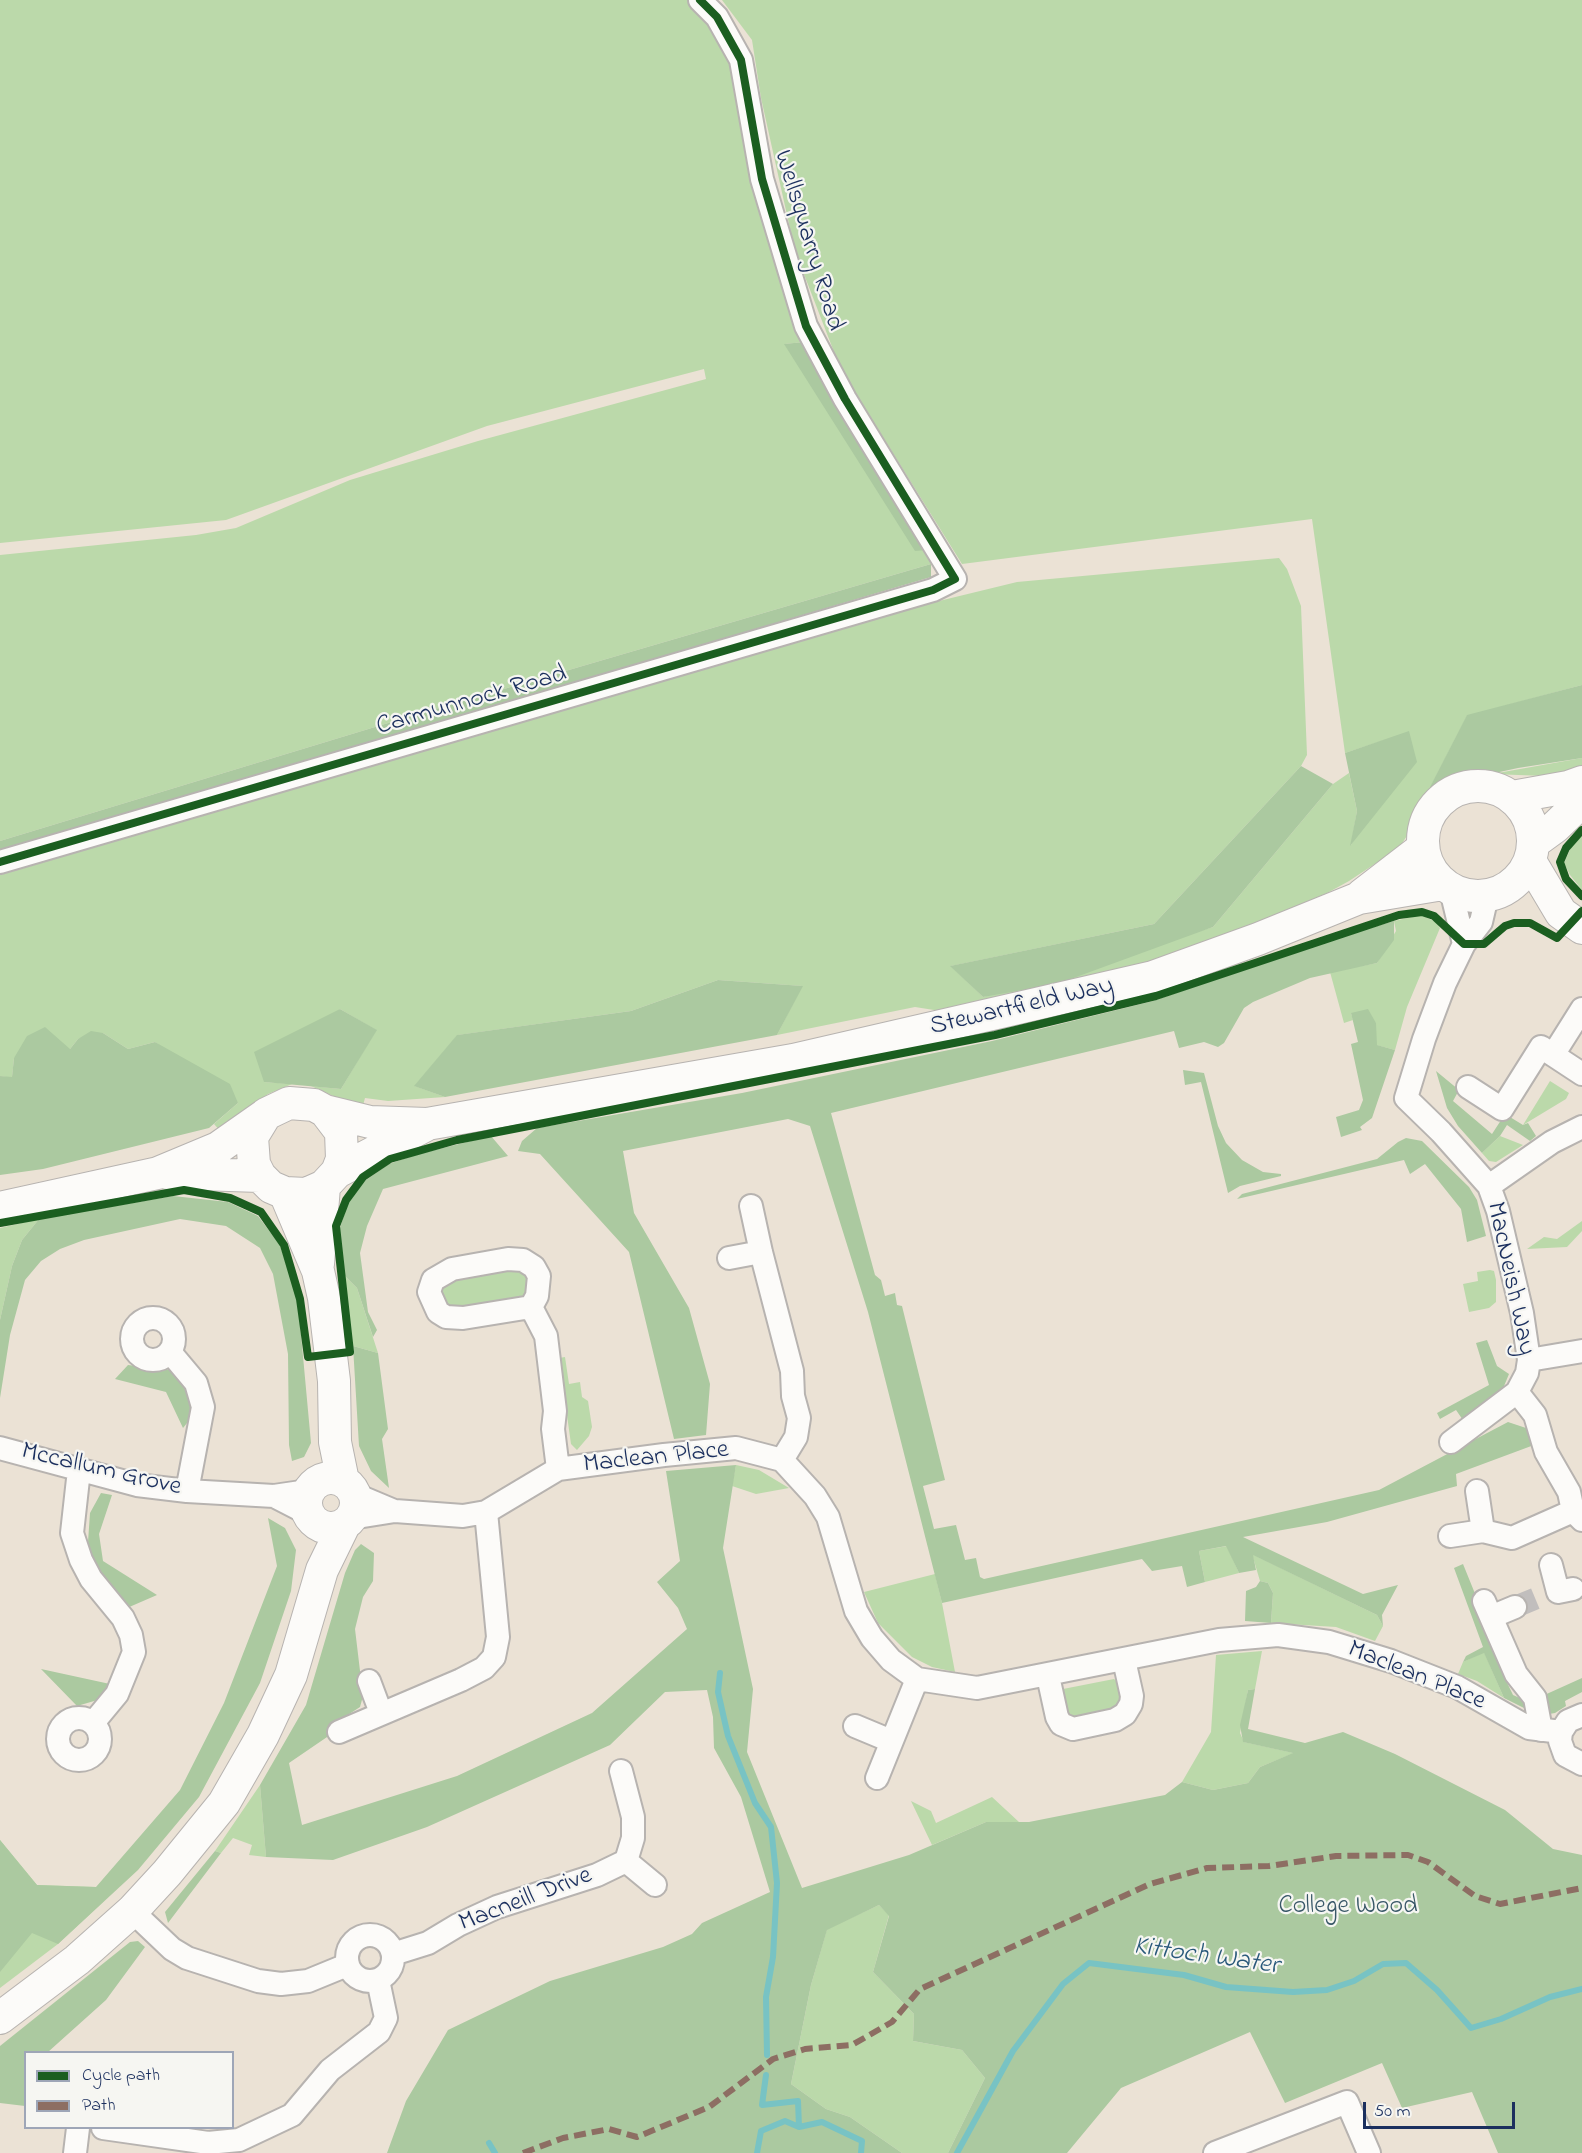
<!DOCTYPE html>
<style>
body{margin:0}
#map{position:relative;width:1582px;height:2153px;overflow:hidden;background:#ebe2d5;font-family:"Indie Flower",sans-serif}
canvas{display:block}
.legend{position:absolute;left:24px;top:2051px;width:210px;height:78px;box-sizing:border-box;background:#f6f6f2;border:2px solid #9ea6b7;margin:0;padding:8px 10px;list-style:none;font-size:18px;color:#1b2f5e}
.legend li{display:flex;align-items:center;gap:12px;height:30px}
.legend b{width:30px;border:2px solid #9ea6b7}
.scale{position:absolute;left:1363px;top:2102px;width:152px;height:27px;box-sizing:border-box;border:3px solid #1b2f5e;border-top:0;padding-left:8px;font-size:18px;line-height:21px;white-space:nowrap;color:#1b2f5e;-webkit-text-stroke:4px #f6f6f2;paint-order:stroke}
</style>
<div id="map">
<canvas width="1582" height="2153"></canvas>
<ul class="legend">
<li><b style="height:8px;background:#1b5e20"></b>Cycle path</li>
<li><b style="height:8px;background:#8d6e63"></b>Path</li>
</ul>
<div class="scale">50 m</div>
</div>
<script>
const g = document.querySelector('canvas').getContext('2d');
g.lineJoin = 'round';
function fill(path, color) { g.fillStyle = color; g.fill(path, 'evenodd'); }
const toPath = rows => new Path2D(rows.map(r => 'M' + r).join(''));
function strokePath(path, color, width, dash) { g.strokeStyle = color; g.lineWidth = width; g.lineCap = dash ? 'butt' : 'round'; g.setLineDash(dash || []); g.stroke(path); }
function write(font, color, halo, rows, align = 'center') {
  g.font = font + ' "Indie Flower",sans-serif'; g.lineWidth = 4.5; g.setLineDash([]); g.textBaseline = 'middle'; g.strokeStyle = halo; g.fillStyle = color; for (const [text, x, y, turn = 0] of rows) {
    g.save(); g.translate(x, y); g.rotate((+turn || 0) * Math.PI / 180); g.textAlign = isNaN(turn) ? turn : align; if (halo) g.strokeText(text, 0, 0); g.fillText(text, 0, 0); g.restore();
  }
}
fill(toPath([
 [0,0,691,0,723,40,732,71,804,342,785,344,927,550,931,564,398,720,0,841,0,555,196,535,236,528,350,480,478,441,706,379,704,369,487,426,226,520,0,543],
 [722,0,1582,0,1582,685,1467,716,1431,786,1450,783,1429,802,1399,848,1349,881,1289,914,1207,947,937,1018,934,1010,915,1007,777,1035,802,986,718,980,631,1011,458,1035,415,1086,445,1097,388,1101,365,1098,362,1109,311,1086,341,1089,376,1030,340,1009,264,1082,292,1084,268,1094,221,1132,214,1124,238,1103,155,1042,128,1049,103,1033,78,1039,70,1049,14,1058,12,1078,0,1076,0,875,902,610,1017,582,1279,558,1287,569,1301,606,1307,755,1301,766,1154,924,951,966,983,997,1213,927,1333,784,1349,773,1357,811,1351,845,1409,732,1345,753,1312,519,962,564,841,370,795,251,761,98,752,40],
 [1582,758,1582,769,1545,776,1492,774],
 [1582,836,1582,890,1570,875,1564,863,1572,845],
 [1421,915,1436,922,1440,928,1407,1007,1395,1050,1376,1045,1376,1023,1351,1013,1353,1020,1344,1023,1330,972,1377,963,1396,931,1394,921],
 [1550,1081,1569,1093,1566,1099,1523,1125],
 [1500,1136,1523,1145,1496,1162,1489,1161,1482,1153],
 [39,1219,22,1240,12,1266,0,1320,0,1228],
 [1582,1221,1582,1231,1567,1247,1527,1249,1544,1237,1557,1239],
 [516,1269,523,1271,531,1284,525,1297,455,1309,447,1306,440,1292,451,1277],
 [1490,1270,1494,1271,1496,1280,1496,1302,1489,1308,1469,1312,1463,1284,1478,1281,1477,1272],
 [340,1271,357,1288,378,1353,353,1346],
 [565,1357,569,1384,580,1382,582,1397,588,1401,592,1427,589,1436,577,1450,571,1444,559,1358],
 [736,1465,759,1470,789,1488,756,1494,732,1486],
 [1227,1546,1239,1573,1205,1582,1199,1551],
 [1252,1554,1377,1615,1383,1626,1375,1641,1336,1627,1271,1623,1273,1593,1268,1583,1260,1581],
 [935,1574,942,1603,955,1672,932,1667,912,1657,878,1623,864,1592],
 [1262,1651,1255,1689,1248,1690,1240,1733,1244,1742,1294,1753,1260,1767,1248,1783,1213,1790,1182,1782,1211,1732,1216,1655],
 [1484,1652,1504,1698,1477,1681,1458,1674,1463,1662],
 [1114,1679,1121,1685,1121,1701,1117,1708,1075,1717,1066,1712,1061,1695,1063,1689],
 [260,1785,266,1857,249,1855,252,1845,233,1838,221,1853,215,1851],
 [992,1797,1019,1822,986,1822,932,1845,911,1801,931,1811,936,1823],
 [0,1840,37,1885,96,1887,104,1901,58,1944,0,1988],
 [879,1905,889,1915,873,1972,914,2014,913,2041,962,2050,985,2078,948,2153,902,2153,850,2117,826,2109,791,2084,811,1985,827,1929]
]), '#bbd9aa');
fill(toPath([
 [804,342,927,550,915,551,784,344],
 [931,564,931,577,0,853,0,841,398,720],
 [1582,685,1582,758,1518,768,1430,787,1467,715],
 [1409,731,1417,762,1350,846,1357,811,1345,753],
 [1301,766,1333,784,1213,927,1057,984,983,997,950,966,1154,924],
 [1394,921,1394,940,1377,963,1310,978,1253,1002,1244,1008,1224,1043,1218,1047,1204,1042,1179,1048,1174,1031,831,1113,875,1275,881,1280,885,1296,895,1293,897,1305,902,1306,945,1480,923,1486,934,1529,956,1525,965,1560,976,1558,980,1577,984,1579,1379,1490,1508,1422,1529,1429,1534,1445,1456,1474,1457,1486,1327,1522,1243,1537,1363,1594,1398,1585,1382,1615,1383,1626,1377,1615,1253,1555,1256,1570,1239,1573,1226,1546,1199,1551,1205,1582,1187,1587,1182,1566,1152,1571,1142,1559,942,1603,868,1312,810,1126,788,1119,623,1151,634,1213,689,1308,710,1384,706,1435,674,1439,629,1252,540,1154,518,1151,522,1141,537,1128,742,1093,992,1041,1153,1001,1307,947],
 [718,980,803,986,777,1035,445,1097,414,1086,457,1035,631,1011],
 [340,1009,377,1030,341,1089,264,1082,254,1052],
 [1368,1009,1376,1023,1377,1045,1395,1050,1372,1118,1360,1127,1362,1130,1341,1137,1336,1117,1359,1110,1363,1100,1351,1044,1358,1042,1351,1013],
 [45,1027,70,1049,78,1039,91,1031,103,1033,128,1049,155,1042,230,1084,238,1103,209,1128,43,1169,0,1175,0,1076,12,1077,14,1058,27,1036],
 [1183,1070,1204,1073,1218,1126,1226,1143,1242,1160,1263,1172,1281,1174,1281,1176,1240,1186,1228,1193,1201,1082,1185,1085],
 [1436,1071,1459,1090,1453,1101,1492,1134,1505,1114,1523,1125,1528,1123,1536,1136,1530,1141,1507,1125,1500,1136,1482,1153,1458,1126,1447,1108],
 [491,1136,508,1156,383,1189,367,1226,360,1253,368,1312,377,1330,373,1337,357,1288,340,1271,339,1231,349,1200,366,1180,389,1164,415,1155],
 [1406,1138,1422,1141,1469,1187,1477,1200,1486,1236,1467,1242,1461,1209,1425,1164,1410,1174,1404,1160,1237,1199,1242,1194,1377,1159,1398,1142],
 [173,1196,228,1202,258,1216,280,1245,298,1302,311,1443,304,1457,292,1461,289,1445,288,1354,273,1274,260,1248,226,1226,180,1219,84,1240,60,1249,41,1261,25,1280,10,1335,0,1398,0,1320,12,1266,22,1240,39,1219],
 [1487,1340,1497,1366,1509,1374,1502,1391,1465,1423,1456,1410,1440,1419,1437,1413,1489,1385,1476,1343],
 [353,1346,378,1353,388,1429,382,1439,389,1488,371,1471,359,1446],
 [128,1365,172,1370,183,1377,196,1412,183,1428,166,1392,115,1379],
 [736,1465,723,1548,753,1689,747,1752,802,1888,909,1855,986,1822,1029,1822,1165,1795,1182,1782,1213,1790,1248,1783,1260,1767,1293,1753,1243,1742,1240,1725,1248,1690,1255,1689,1248,1729,1305,1743,1343,1732,1395,1754,1505,1810,1553,1849,1582,1855,1582,2153,1498,2153,1472,2092,1402,2108,1382,2063,1285,2103,1250,2032,1121,2088,1067,2153,948,2153,985,2078,962,2050,913,2041,914,2014,873,1972,889,1916,879,1905,827,1930,811,1985,791,2084,826,2109,850,2117,902,2153,387,2153,406,2101,448,2030,550,1981,663,1947,692,1934,702,1923,770,1892,741,1797,714,1748,713,1717,707,1690,665,1692,610,1745,427,1827,333,1860,266,1857,260,1785,306,1705,345,1573,355,1550,361,1544,374,1553,373,1581,363,1597,355,1629,363,1696,360,1707,334,1724,330,1735,289,1763,302,1825,457,1776,592,1713,687,1629,678,1608,657,1582,680,1561,666,1471],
 [101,1493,112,1495,99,1534,103,1561,157,1595,127,1608,93,1568,88,1542,90,1513],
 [268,1518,285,1528,296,1550,291,1591,260,1683,199,1797,138,1870,58,1944,32,1933,0,1972,0,1840,37,1885,96,1887,180,1790,224,1703,277,1566],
 [1463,1564,1478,1601,1482,1626,1499,1666,1513,1695,1531,1703,1530,1711,1504,1698,1484,1653,1463,1662,1466,1656,1483,1647,1454,1568],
 [1260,1581,1268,1583,1273,1593,1271,1623,1245,1621,1246,1591,1256,1587],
 [41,1669,110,1684,101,1699,77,1706],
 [1582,1678,1582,1692,1565,1701,1566,1706,1555,1713,1543,1715,1540,1697],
 [215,1851,221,1853,168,1923,165,1912],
 [138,1941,145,1947,106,2000,48,2052,26,2052,25,2106,0,2103,0,2046,130,1942]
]), '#abc9a0');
strokePath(toPath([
 [720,1673,718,1692,728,1736,755,1803,771,1827,777,1883,773,1957,766,1997,767,2055],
 [766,2075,762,2105,798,2101,799,2127],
 [489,2143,495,2153],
 [757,2153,761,2131,785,2121,799,2127,822,2122,862,2141,861,2153],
 [957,2153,1013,2051,1063,1984,1089,1963,1184,1975,1226,1987,1293,1992,1327,1990,1354,1981,1383,1964,1406,1963,1437,1990,1471,2028,1501,2019,1550,1997,1582,1989]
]), '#78c3c4', 6);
strokePath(toPath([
 [1515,1607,1539,1597]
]), '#c1bebd', 22, [22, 11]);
const street = toPath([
 [0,862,933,590,955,579,845,399,806,326,762,179,741,60,717,17,700,0],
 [1451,890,1464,944],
 [1553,1055,1582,1009],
 [1468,1087,1502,1109,1541,1047,1582,1074],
 [1489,1186,1552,1142,1582,1127],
 [751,1206,761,1252,792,1371,793,1396,799,1418,796,1437,782,1460],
 [729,1258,761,1252],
 [531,1307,537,1296,539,1276,534,1267,523,1260,508,1259,452,1269,433,1280,429,1292,438,1312,446,1317,463,1318,531,1307,546,1336,555,1411,553,1429,558,1469],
 '132 1339a21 21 0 1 1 42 0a21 21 0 1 1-42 0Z',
 [170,1352,196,1383,203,1407,187,1491],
 [1529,1360,1582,1351],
 [1517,1392,1535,1415,1546,1452,1569,1492,1573,1511,1582,1520],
 [1451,1442,1517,1392,1527,1373,1529,1360,1522,1313,1498,1211,1489,1186,1441,1132,1406,1098,1424,1039,1445,983,1464,944,1481,922,1487,896],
 [0,1448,137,1485,187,1491,274,1496,308,1491],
 [79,1470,72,1533,81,1560,91,1579,123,1618,131,1635,134,1652,117,1694,93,1723],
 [1477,1491,1483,1531],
 [356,1495,394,1511],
 [274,1496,307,1513],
 [351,1518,395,1511,463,1516,486,1512,558,1469,664,1455,736,1448,782,1460,815,1496,828,1517,856,1611,872,1638,891,1660,917,1679,977,1688,1219,1640,1278,1635,1329,1642,1391,1661,1457,1687,1529,1728,1561,1732],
 [1450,1536,1483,1531,1512,1538,1573,1511],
 [1551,1565,1558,1592,1573,1589],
 [1484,1601,1516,1674,1535,1698,1541,1730],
 [1491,1617,1515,1607],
 [1048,1676,1057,1717,1061,1724,1073,1729,1115,1720,1125,1714,1131,1704,1132,1696,1124,1660],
 [369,1681,381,1713],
 [1582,1715,1568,1721,1561,1732,1560,1741,1565,1755,1582,1764],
 '58 1739a21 21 0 1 1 42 0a21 21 0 1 1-42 0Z',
 [855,1726,891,1741],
 [339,1732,461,1680,484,1668,494,1657,498,1637,486,1512],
 [877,1778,917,1679],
 [626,1861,655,1885],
 [132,1911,172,1949,187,1958,258,1981,281,1984,308,1981,347,1965],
 '347 1958a23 23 0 1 1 46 0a23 23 0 1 1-46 0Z',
 [393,1954,428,1943,458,1925,497,1907,597,1875,626,1861,633,1838,633,1817,621,1771],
 [103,2128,208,2143,239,2140,292,2115,330,2070,379,2032,386,2018,378,1980],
 [75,2153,78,2128],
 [1215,2153,1347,2102,1369,2153]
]);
const secondary = toPath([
 '1423 841a55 55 0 1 1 110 0a55 55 0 1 1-110 0Z',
 [1512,797,1568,787,1582,782],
 [1533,843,1555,827,1582,801],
 [1530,861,1561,913,1582,928],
 [1362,895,1423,848],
 [325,1111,341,1132,342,1159,337,1172,324,1186,306,1194,285,1193,271,1187,260,1176,254,1164,252,1137,266,1114,289,1103,314,1105,325,1111,370,1122,427,1124,793,1060,1153,977,1258,939,1359,898,1443,884],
 [337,1172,426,1125],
 [168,1173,260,1176],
 [285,1193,318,1271,324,1298,334,1381,335,1442,343,1481],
 [0,1208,158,1173,218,1148,265,1115],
 [318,1264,324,1186],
 '306 1503a25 25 0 1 1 50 0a25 25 0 1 1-50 0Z',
 [0,2018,77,1960,132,1911,167,1873,224,1803,263,1735,291,1675,322,1570,344,1525]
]);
strokePath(street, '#b7b3b0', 26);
strokePath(secondary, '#b7b3b0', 34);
strokePath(street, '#fcfbf9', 22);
strokePath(secondary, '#fcfbf9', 32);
strokePath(toPath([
 [523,2153,563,2138,609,2129,637,2137,709,2107,773,2059,805,2049,852,2045,892,2022,920,1989,1150,1884,1207,1868,1269,1866,1336,1856,1408,1855,1428,1862,1475,1896,1500,1904,1582,1888]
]), '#8d6e63', 6, [12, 6]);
strokePath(toPath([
 [1582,830,1566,848,1560,862,1566,879,1582,896],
 [0,862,933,590,955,579,845,399,806,326,762,179,741,60,717,17,700,0],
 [0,1223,184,1190,230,1198,261,1212,284,1245,300,1299,308,1357,350,1352,336,1226,346,1200,363,1177,390,1159,457,1140,995,1035,1156,996,1399,915,1422,912,1434,916,1464,944,1484,944,1505,926,1514,923,1530,923,1557,938,1582,911]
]), '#1b5e20', 8);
write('26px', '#1b2f5e', '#f6f6f2', [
 ["Wellsquarry Road",807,241,73],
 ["Carmunnock Road",472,702,-16],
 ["Stewartfield Way",1022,1008,-13],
 ["MacNeish Way",1509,1279,78],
 ["Maclean Place",656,1459,-6],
 ["Mccallum Grove",101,1471,13],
 ["Maclean Place",1416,1677,22],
 ["Macneill Drive",526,1901,-21]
]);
write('26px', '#395868', '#f6f6f2', [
 ["College Wood",1348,1908]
]);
write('italic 27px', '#28587a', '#f6f6f2', [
 ["Kittoch Water",1206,1958,8]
]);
</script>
